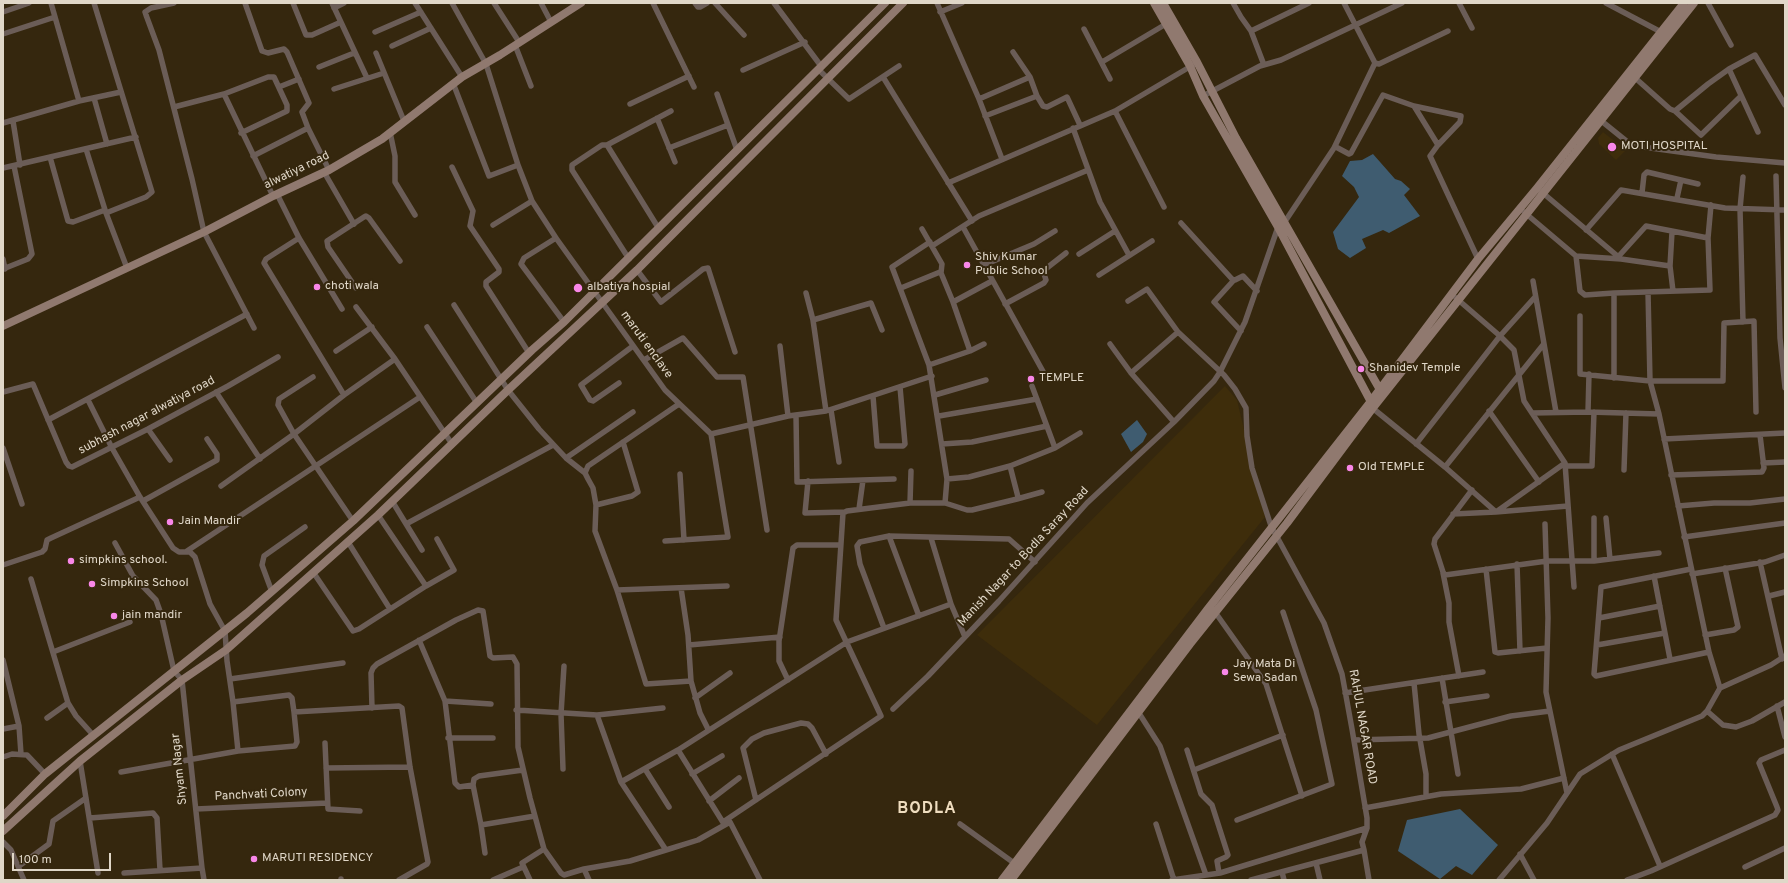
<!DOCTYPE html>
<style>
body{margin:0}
#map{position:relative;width:1788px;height:883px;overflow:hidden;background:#35270e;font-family:Overpass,sans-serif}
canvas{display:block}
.frame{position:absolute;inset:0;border:4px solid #e0d7c8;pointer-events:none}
.scale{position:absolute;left:12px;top:853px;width:99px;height:18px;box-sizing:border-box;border:2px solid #e0d7c8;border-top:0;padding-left:5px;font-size:12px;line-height:14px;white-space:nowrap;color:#e0d7c8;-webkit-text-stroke:3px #35270e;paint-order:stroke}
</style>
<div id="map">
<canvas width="1788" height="883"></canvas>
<div class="frame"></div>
<div class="scale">100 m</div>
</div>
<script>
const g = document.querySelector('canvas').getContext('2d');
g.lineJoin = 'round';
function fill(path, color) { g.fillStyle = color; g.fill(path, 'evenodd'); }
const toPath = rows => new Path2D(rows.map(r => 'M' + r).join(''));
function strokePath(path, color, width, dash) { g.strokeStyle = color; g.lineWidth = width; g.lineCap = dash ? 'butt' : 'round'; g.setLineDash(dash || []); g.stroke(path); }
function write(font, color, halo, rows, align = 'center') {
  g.font = font + ' Overpass,sans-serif'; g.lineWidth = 4; g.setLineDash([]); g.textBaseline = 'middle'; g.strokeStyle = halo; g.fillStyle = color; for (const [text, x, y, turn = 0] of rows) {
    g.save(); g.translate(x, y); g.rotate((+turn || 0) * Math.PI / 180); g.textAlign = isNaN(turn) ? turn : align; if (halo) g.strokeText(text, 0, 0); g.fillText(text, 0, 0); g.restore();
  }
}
fill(toPath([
 [1603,132,1626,150,1616,160,1599,144,1598,138],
 [1225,386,1237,400,1265,517,1097,725,977,635]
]), '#3e2d0b');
fill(toPath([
 [1373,154,1395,179,1401,181,1410,189,1404,195,1420,216,1389,233,1383,230,1362,239,1366,248,1350,258,1338,249,1333,232,1359,197,1354,187,1342,176,1350,161,1362,160],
 [1137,420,1147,434,1143,442,1131,452,1121,434],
 [1460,809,1498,845,1472,875,1456,866,1440,879,1398,851,1407,820]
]), '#3f5c70');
strokePath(toPath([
 [51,3,79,101],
 [94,3,152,192,146,197,106,213],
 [174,3,151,8,145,12,146,15,159,50,192,179,204,232,254,328],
 [245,3,262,51,268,53,284,49,287,52,309,103,302,112,308,128],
 [293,3,306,35,312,35,341,22],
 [332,3,367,78],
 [415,3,462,77],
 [452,3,486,64,518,165,532,201,556,238,665,390,711,434,728,537,665,541],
 [494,3,519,42],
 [541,3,551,22],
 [653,3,694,87],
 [695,3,698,7,700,7,707,3],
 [715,3,744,35],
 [774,3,821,66],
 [937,3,979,99,1002,159],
 [1233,3,1241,17,1251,31],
 [1344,3,1375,63],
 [1459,3,1472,28],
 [1606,3,1661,32],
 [1708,3,1731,45],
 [334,8,344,3],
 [3,12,29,3],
 [940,12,962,3],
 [1084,29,1110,79],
 [375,32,421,12],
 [3,34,55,17],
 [515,45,531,86],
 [392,46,431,28],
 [1013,52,1030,77,1037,96,1043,106,1047,107,1067,97,1080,125],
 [376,53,404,121],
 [1102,62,1166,24],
 [1375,63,1379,64,1448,31],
 [1264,65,1251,31,1309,3],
 [319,67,354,53],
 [818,69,849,99,899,66],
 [1729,69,1758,132],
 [743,70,805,42],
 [1633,76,1670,109,1675,111,1708,84,1729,69,1755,55,1785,105],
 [883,77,972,221],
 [453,83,489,176,518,165],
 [279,87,299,79],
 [334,89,384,73],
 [224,94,273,196],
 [717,94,737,150],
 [1203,96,1260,66,1281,60,1402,3],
 [94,98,107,144],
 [979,99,1030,77],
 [630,104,689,76],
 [1414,106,1461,116,1460,122,1438,145],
 [174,107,224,94,268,77,274,77,287,105,287,111,241,133],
 [1115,111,1164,207],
 [1675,111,1701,135,1741,96],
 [985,116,1037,96],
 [657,118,675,162],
 [1599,119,1630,144,1636,146,1716,157,1785,163],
 [13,121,20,165],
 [3,123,79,101,121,92],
 [1073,128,1100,202,1129,255],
 [390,132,395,156,395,182,415,215],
 [607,145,671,111],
 [669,148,728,125],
 [1334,148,1375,63],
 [86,149,106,213,127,268],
 [253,156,308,128,329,170],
 [50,157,68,221,73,222,105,210],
 [452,167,473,211,470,226,499,269,499,272,486,282,486,286,529,353],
 [3,168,136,137],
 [324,172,354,224],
 [1776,176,1780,338,1785,388],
 [1743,177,1740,209,1743,322],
 [948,183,1115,111,1193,65],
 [1537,188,1621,259,1670,266],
 [1642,193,1644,175,1647,172,1698,184],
 [277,194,299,238,342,309],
 [1677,198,1681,180],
 [1524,212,1576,256,1621,259],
 [1181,223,1232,279,1235,280,1243,276,1257,291],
 [493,225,532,201],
 [963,227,1045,375],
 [922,229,942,264,941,273,953,302,970,351],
 [1586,230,1621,190,1725,208,1785,210],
 [1672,232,1670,266,1673,291],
 [299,238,266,259,264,263,344,395],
 [556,238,524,258,521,264,564,322],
 [930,242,892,267,929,365,947,479,969,477,1010,466,1055,448,1080,433],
 [932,246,979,216,1088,170],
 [1079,254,1115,231],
 [1576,256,1580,291,1585,295,1614,293,1710,290,1708,238,1711,205],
 [1618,257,1646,226,1708,238],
 [3,259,5,269],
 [629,259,572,170,572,165,602,145,607,145,659,229],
 [984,265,1034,244,1055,231],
 [3,269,28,259,32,254,14,166],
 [637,270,661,302,703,269,708,268,735,352],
 [1099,275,1152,241],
 [1234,280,1214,302,1241,331],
 [1533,281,1556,412],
 [356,288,328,247,327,241,364,217,366,216,369,218,400,261],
 [901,288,940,272],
 [1648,292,1650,381,1659,414,1709,652,1720,688],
 [806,293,813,320,826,411,932,376],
 [1456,298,1500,336,1514,350,1524,401,1565,463,1574,587],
 [1128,301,1147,289,1178,332,1131,373],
 [953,302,992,281],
 [1005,304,1044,283,1046,280,1043,271,1066,253],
 [454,305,508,390,539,429,566,458,585,473,588,479,593,488,596,505,595,531,617,590,646,684,691,681],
 [356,307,395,359,452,444],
 [1580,316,1580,374,1650,381,1723,381,1724,323,1754,321,1756,412],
 [813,320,871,303,882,330],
 [427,327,477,403],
 [1178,332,1224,375,1235,389,1246,408,1247,436,1252,468,1271,526,1324,623,1342,674,1352,729,1367,818,1367,828,1362,842,1364,850],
 [1110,344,1131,373,1174,422,1214,381,1220,372,1245,322,1278,227,1284,223,1334,148,1336,147,1349,154,1351,153,1383,95,1414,106,1438,145,1430,156,1478,259],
 [780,346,788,416],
 [336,351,372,327],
 [644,360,683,338,717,377,743,377,767,530],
 [929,365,970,351,984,344],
 [313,377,279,399,278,405,294,434,353,521],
 [1614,378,1614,293],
 [619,383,593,401,590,400,581,385,633,346],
 [1032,386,1055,448],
 [3,392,33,384,66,462,69,466,72,467,148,429,228,386,278,357],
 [216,392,260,459],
 [935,395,986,380],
 [873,396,877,446,903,446,905,444,900,387],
 [88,400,112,448,140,497,173,548,179,552,190,552,195,557,210,604,225,631,227,661,233,702,289,695,292,698,294,712,399,706,402,708,410,767,428,862,427,864,399,880],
 [1370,406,1445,467,1496,512,1565,463],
 [831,410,839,462],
 [1489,411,1539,482],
 [1588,412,1589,374],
 [1532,413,1588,412,1659,414],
 [796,415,797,482,894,479],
 [939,416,1037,399],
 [48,420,247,314],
 [148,429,170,460],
 [711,434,788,416,826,411],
 [1664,439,1785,433],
 [942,444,972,442,1047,426],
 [1416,444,1500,336,1535,297],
 [3,448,22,504],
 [566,458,633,412],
 [1763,463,1785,462],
 [1566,466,1592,466,1594,412],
 [1445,467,1543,345],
 [1624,470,1626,413],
 [585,473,588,466,679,404],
 [680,474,684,540],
 [1671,475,1762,472,1764,468,1760,435],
 [808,481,805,513,845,512],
 [221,486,294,434,344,395,395,359],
 [1472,490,1435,539,1434,544,1443,572,1445,575,1547,561,1594,561,1659,553],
 [1017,499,1042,492],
 [143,501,217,460,217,454,207,439],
 [392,501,422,550],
 [910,503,911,471],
 [945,503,947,479],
 [596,505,632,496,638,492,623,442],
 [1678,506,1714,503,1750,503,1785,499],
 [859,509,863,480],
 [1453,514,1496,512,1568,506],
 [378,515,426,586,454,570,437,539],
 [1594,518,1594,561],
 [1606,518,1610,559],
 [406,524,553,445],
 [1545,524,1548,618,1546,692,1567,793],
 [889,536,919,616],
 [1684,537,1785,523],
 [931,538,951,604,965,637],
 [348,542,390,609],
 [115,543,133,576,156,600,161,614,174,671,182,680,202,868],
 [187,551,420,397],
 [1760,562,1782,659],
 [1517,564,1520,651],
 [3,565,42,552,45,549,47,540,51,538,140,497],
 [1486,569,1495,652,1498,653,1547,648],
 [1691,569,1601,587,1594,674,1596,676,1709,652],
 [313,572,353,631,359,629,426,586],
 [1443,573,1449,603,1449,622,1459,676],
 [1692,574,1765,562,1785,555],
 [1654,576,1670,659],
 [31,579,68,703,76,716,94,736],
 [681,588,688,635,691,681,700,713,708,729],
 [617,590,727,586],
 [272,592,262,565,264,556,305,527],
 [1769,596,1785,592],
 [1215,612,1266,684,1302,796],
 [1599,618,1660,606],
 [884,628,860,564,857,546,860,542,889,536,1009,539,1035,562],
 [1705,635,1734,630,1738,627,1725,568],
 [419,640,445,701],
 [689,645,780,637],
 [1597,645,1665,633],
 [53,652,130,622],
 [3,660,19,726,3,729],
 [1442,678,1458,774],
 [230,679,343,663],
 [788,680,779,661,779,641,793,548,797,545,840,545],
 [1414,683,1419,734,1426,774,1426,796],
 [1345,693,1483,672],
 [695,698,730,673],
 [233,702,238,751,295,746,297,742,294,712],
 [1445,702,1487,696],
 [1777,706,1785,737],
 [372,708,371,673,373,668,377,664,456,620,478,610,483,611,490,656,493,658,513,657,517,664,518,747,530,798,544,849],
 [893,709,928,676,999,601,1087,503,1174,422],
 [516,710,597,715,663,708],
 [1137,710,1160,746,1206,875],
 [1707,711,1723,725,1736,727,1752,721,1785,702],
 [597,715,621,782,666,850],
 [47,718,68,703],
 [19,726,21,754],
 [448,738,493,738],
 [1354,740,1428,738,1511,716,1550,711],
 [325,743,328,809,360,811],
 [1187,750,1201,794,1212,805,1228,855,1226,857,1217,861,1219,873],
 [1612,754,1660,866],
 [3,757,12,754,27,755,45,774],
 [80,761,98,873],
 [326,768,410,767],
 [563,769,561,714,564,666],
 [645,769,669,807],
 [523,770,479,776,474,779,473,785,481,825,535,816],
 [1194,770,1283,735],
 [121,772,238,751],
 [692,774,722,756],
 [621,782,678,750],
 [473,785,459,787,455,783,445,701,491,704],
 [756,800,743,748,752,739,764,733,801,723,808,724,812,728,826,754],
 [709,801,739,778],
 [1365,808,1441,794,1521,789,1564,778],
 [196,809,327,803],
 [90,818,153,813,157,818,160,870],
 [1237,820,1332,784,1316,710,1283,612],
 [723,822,881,716,836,620,843,513,847,511,910,503,945,503,967,510,972,510,1017,499,1018,497,1010,466],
 [724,824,678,750,847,642,951,604],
 [960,824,1014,863],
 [1156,824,1174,880],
 [481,825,485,853],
 [3,842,11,850,24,880],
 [1520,854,1534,880],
 [1316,863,1320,880],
 [19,866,49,844,53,821,86,798],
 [1745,867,1785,848],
 [584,869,589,880],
 [1282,872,1284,880],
 [124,873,202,868,204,880],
 [341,879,341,880],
 [493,880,523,867],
 [530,880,522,863,544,849,561,873,564,875,584,869,630,861,666,850,698,840,730,822,760,880],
 [1172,880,1220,873,1367,828],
 [1251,880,1364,850,1369,880],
 [1499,880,1547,823,1580,774,1619,750,1702,716,1707,711,1720,688,1771,665,1785,656],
 [1627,880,1651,871,1775,815,1778,810,1777,807,1759,763,1761,760,1785,750]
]), '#6b5d57', 5.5);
strokePath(toPath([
 [1154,3,1190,66,1203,96,1278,227,1370,400],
 [1163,3,1197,62,1236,138,1379,388],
 [3,326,204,232,273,196,329,170,382,139,462,77,500,55,581,3],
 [3,816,45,774,247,613,353,521,532,350,564,322,885,3],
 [3,831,80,761,182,680,226,650,378,515,508,390,637,270,903,3],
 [1002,880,1207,610,1368,405,1478,259,1537,188,1684,3],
 [1011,880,1190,644,1287,523,1372,409,1694,3]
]), '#90796f', 8);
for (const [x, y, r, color] of [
 [1612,147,5,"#f987e8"],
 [967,265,4,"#f987e8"],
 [317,287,4,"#f987e8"],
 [578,288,5,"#f987e8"],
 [1361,369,4,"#f987e8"],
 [1031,379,4,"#f987e8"],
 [1350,468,4,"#f987e8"],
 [170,522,4,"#f987e8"],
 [71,561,4,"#f987e8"],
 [92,584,4,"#f987e8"],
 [114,616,4,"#f987e8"],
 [1225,672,4,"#f987e8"],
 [254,859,4,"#f987e8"]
]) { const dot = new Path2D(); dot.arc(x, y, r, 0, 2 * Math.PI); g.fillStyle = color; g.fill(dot); strokePath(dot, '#35270e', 1.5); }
write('12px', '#e0d7c8', '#35270e', [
 ["MOTI HOSPITAL",1621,147],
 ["Shiv Kumar",975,258],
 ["Public School",975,272],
 ["choti wala",325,287],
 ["albatiya hospial",587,288],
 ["Shanidev Temple",1369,369],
 ["TEMPLE",1039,379],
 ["Old TEMPLE",1358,468],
 ["Jain Mandir",178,522],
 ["simpkins school.",79,561],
 ["Simpkins School",100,584],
 ["jain mandir",122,616],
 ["Jay Mata Di",1233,665],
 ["Sewa Sadan",1233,679],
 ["MARUTI RESIDENCY",262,859]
], 'left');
write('12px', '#e0d7c8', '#35270e', [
 ["alwatiya road",297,171,-26],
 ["maruti enclave",646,345,54],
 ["subhash nagar alwatiya road",147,416,-28],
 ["Manish Nagar to Bodla Saray Road",1024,557,-47],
 ["RAHUL NAGAR ROAD",1362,727,80],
 ["Shyam Nagar",180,769,-96],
 ["Panchvati Colony",261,795,-3]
]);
g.letterSpacing = '1px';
write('bold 16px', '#efddbf', '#35270e', [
 ["BODLA",927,810]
]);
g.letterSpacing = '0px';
</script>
